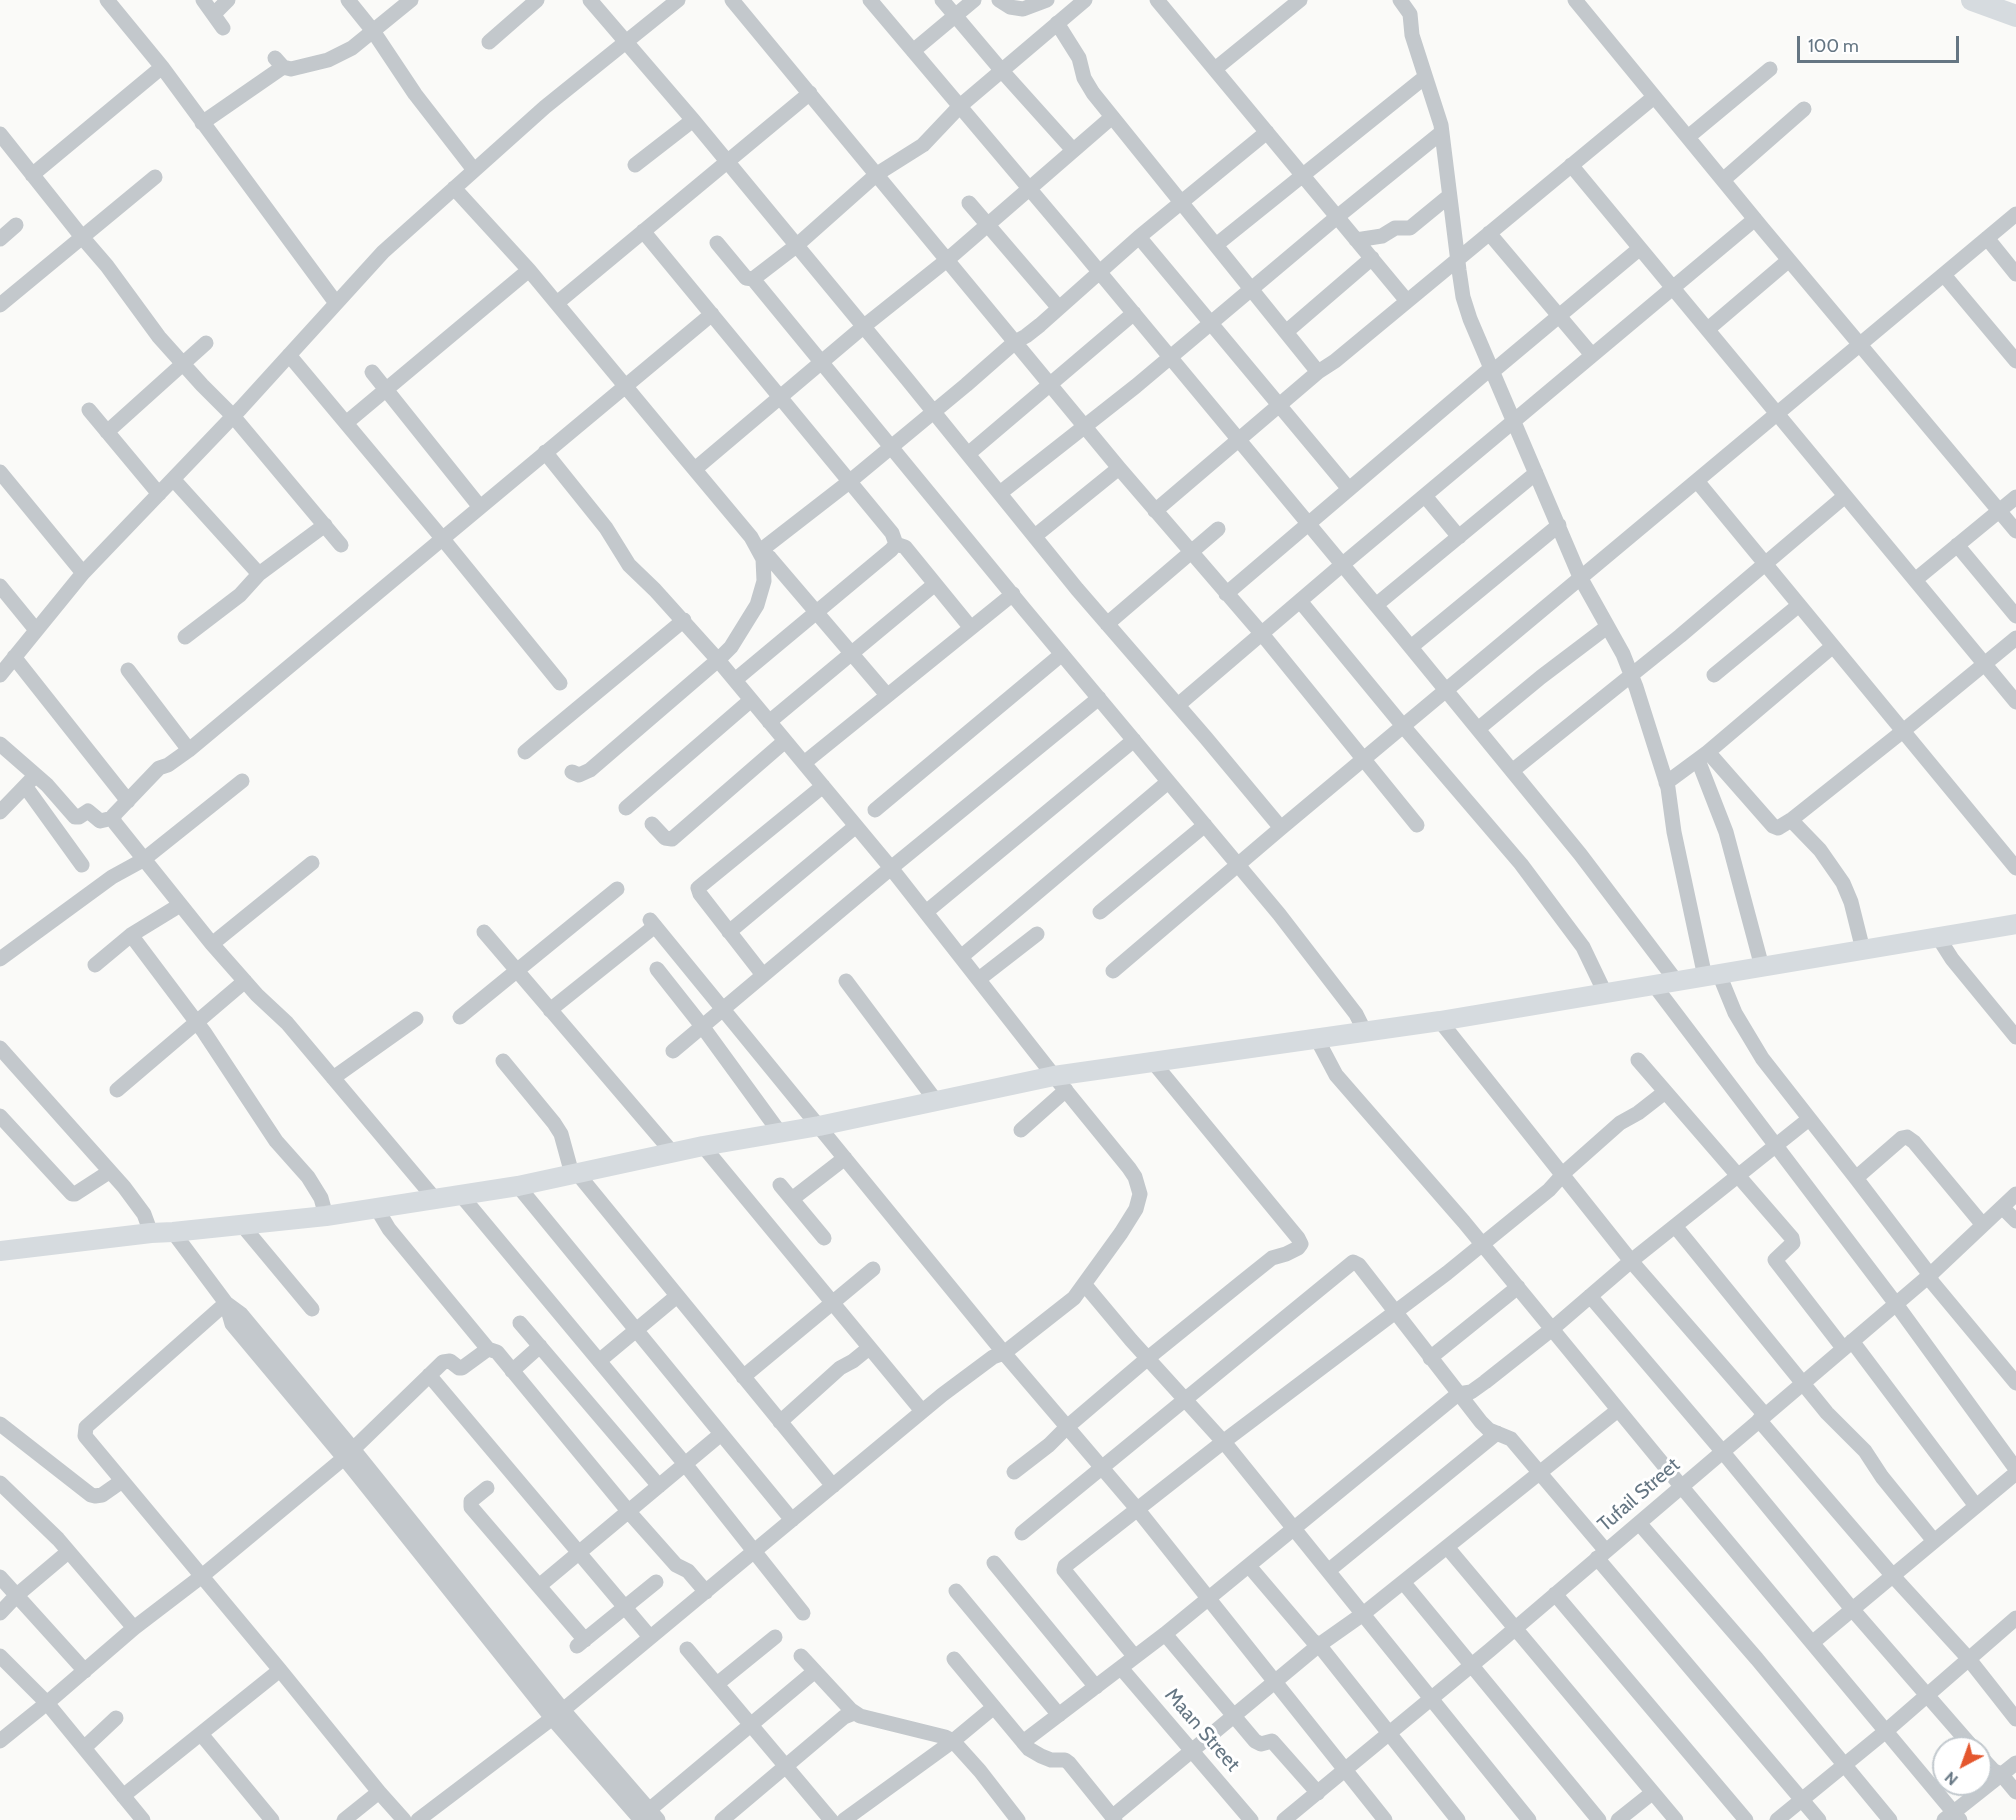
<!DOCTYPE html>
<style>
body{margin:0}
#map{position:relative;width:2016px;height:1820px;overflow:hidden;background:#fafaf8;font-family:Cabin,sans-serif}
canvas{display:block}
.north{position:absolute;left:1932px;top:1736px;width:60px;height:60px;box-sizing:border-box;background:#fff;border:2px solid #c1c8cd;border-radius:50%;rotate:221deg;font-size:16px;font-weight:700;line-height:24px;text-align:center;color:#657683}
.north::after{content:'';display:block;margin:auto;width:21px;height:27px;background:#e4572e;clip-path:polygon(50% 0,100% 100%,50% 72%,0 100%)}
.scale{position:absolute;left:1797px;top:36px;width:162px;height:27px;box-sizing:border-box;border:3px solid #657683;border-top:0;padding-left:8px;font-size:18px;line-height:21px;white-space:nowrap;color:#657683;-webkit-text-stroke:4px #fff;paint-order:stroke}
</style>
<div id="map">
<canvas width="2016" height="1820"></canvas>
<div class="north">N</div>
<div class="scale">100 m</div>
</div>
<script>
const g = document.querySelector('canvas').getContext('2d');
g.lineJoin = 'round';
const toPath = rows => new Path2D(rows.map(r => 'M' + r).join(''));
function strokePath(path, color, width, dash) { g.strokeStyle = color; g.lineWidth = width; g.lineCap = dash ? 'butt' : 'round'; g.setLineDash(dash || []); g.stroke(path); }
function write(font, color, halo, rows, align = 'center') {
  g.font = font + ' Cabin,sans-serif'; g.lineWidth = 6; g.setLineDash([]); g.textBaseline = 'middle'; g.strokeStyle = halo; g.fillStyle = color; for (const [text, x, y, turn = 0] of rows) {
    g.save(); g.translate(x, y); g.rotate((+turn || 0) * Math.PI / 180); g.textAlign = isNaN(turn) ? turn : align; if (halo) g.strokeText(text, 0, 0); g.fillText(text, 0, 0); g.restore();
  }
}
strokePath(toPath([
 [107,0,162,67,336,303],
 [203,0,223,28],
 [348,0,373,31,415,94,474,170],
 [590,0,693,120,907,379,1077,589,1206,738,1281,828],
 [732,0,1119,468,1262,634,1417,825],
 [870,0,1077,245,1395,628,1580,854,1677,982],
 [942,0,1002,71,1073,150],
 [999,0,1010,7,1023,9,1047,0],
 [1157,0,1407,301],
 [1400,0,1410,14,1412,35,1441,125,1459,270,1463,297,1470,319,1580,577,1623,654,1636,687,1668,788,1674,832,1705,977],
 [1575,0,1763,229,2016,531],
 [214,14,228,0],
 [1057,23,1079,58,1084,78,1093,93,1318,372],
 [489,42,537,0],
 [913,51,974,0],
 [275,58,283,67,291,69,328,60,352,48,411,0],
 [1215,69,1300,0],
 [202,123,283,67],
 [0,134,82,237,107,266,159,337,202,385,233,416,341,545],
 [1688,137,1770,69],
 [635,165,693,120],
 [1571,165,2016,702],
 [32,175,162,67],
 [1723,180,1804,109],
 [454,188,529,270,675,446,751,537,763,559,764,581,757,605,731,647,718,660,590,770,579,775,572,772],
 [969,203,1059,308],
 [643,231,892,533,896,544],
 [1489,233,1592,355],
 [1139,237,1349,489],
 [1987,238,2016,274],
 [0,239,16,225],
 [1356,240,1382,236,1395,228,1410,228,1449,196],
 [717,243,746,278,753,279,796,246,877,174,923,145,960,106,1085,0],
 [1216,245,1425,77],
 [1944,275,2016,361],
 [753,279,1025,610,1279,914,1356,1014,1365,1032],
 [557,303,810,93],
 [0,305,155,177],
 [1708,329,1789,260],
 [1286,332,1372,258],
 [289,355,442,538,560,683],
 [372,372,480,507],
 [1492,372,1639,249],
 [89,410,159,494],
 [346,423,529,270],
 [107,432,206,343],
 [968,454,1134,313],
 [695,469,863,327,947,260,1112,117],
 [0,472,83,573],
 [173,479,259,574],
 [1697,481,2016,868],
 [1000,493,1136,386,1337,217,1442,132],
 [1425,496,1459,537],
 [1155,511,1318,372,1335,361,1654,97],
 [1035,536,1119,468],
 [896,544,905,547,971,628],
 [1957,545,2016,616],
 [1915,580,2016,497],
 [0,586,36,630],
 [1226,594,1490,369],
 [1300,601,1403,726,1521,864,1583,947,1605,993],
 [1376,605,1536,473],
 [1107,624,1218,529],
 [185,637,240,595,259,574,325,525],
 [1411,647,1559,525],
 [14,657,128,801],
 [128,670,189,750],
 [0,675,83,573,241,408,383,252,545,107,678,0],
 [1714,675,1799,605],
 [735,680,891,550,896,544],
 [887,695,770,558,760,551,849,482,966,385,1015,342,1026,336,1040,325,1139,237,1267,132],
 [1178,705,1343,564,1755,219],
 [769,722,935,584],
 [1478,729,1541,677,1607,627],
 [0,744,47,785,75,817,79,817,88,811,100,821,113,818],
 [525,752,684,620],
 [1708,752,1773,826,1778,828,1791,820],
 [1698,760,1726,832,1762,967],
 [804,763,1013,594],
 [1512,771,1680,636,1845,496],
 [1666,783,1708,752,1833,646],
 [25,786,82,865],
 [626,808,751,700],
 [875,810,1062,654],
 [0,812,31,780],
 [652,824,665,838,672,839,785,741],
 [926,912,1134,740],
 [1100,912,1205,825],
 [650,920,1004,1353,1138,1510,1385,1820],
 [484,932,672,1152],
 [729,932,856,826],
 [131,935,204,1032,276,1141,308,1177,321,1198,326,1216],
 [1938,937,1952,959,2016,1037],
 [212,944,312,863],
 [1863,950,1851,902,1843,883,1820,850,1791,820,1903,731,2016,638],
 [961,957,1168,782],
 [0,959,112,877,143,860,242,781],
 [95,965,131,935,180,905],
 [657,969,702,1026,780,1133],
 [1113,971,1281,828,2016,214],
 [1719,974,1735,1013,1762,1058,1856,1178,1930,1275,1932,1282,2016,1383],
 [763,975,700,894,698,888,823,786],
 [979,979,1037,934],
 [846,981,936,1101],
 [1654,985,1896,1304,2016,1469],
 [550,1010,655,926],
 [460,1017,617,889],
 [1440,1021,1631,1261,1765,1415],
 [1317,1039,1336,1075,1464,1222,1681,1486,1960,1820],
 [0,1048,124,1187,144,1214,151,1233],
 [673,1051,891,868,1099,698],
 [1638,1060,1792,1238,1793,1243,1775,1260,1843,1348],
 [503,1061,554,1123,561,1134,572,1174],
 [333,1078,416,1019],
 [117,1090,245,981],
 [0,1116,72,1194,75,1194,109,1172],
 [1021,1130,1066,1090],
 [703,1146,922,1411],
 [577,1173,833,1486],
 [1856,1178,1902,1138,1907,1137,1914,1142,1983,1225],
 [780,1185,824,1238],
 [518,1186,792,1520],
 [460,1194,685,1464,803,1613],
 [435,1199,287,1023,257,995,212,944,115,823,113,816,159,768,168,765,189,750,712,314],
 [792,1199,845,1158],
 [2002,1207,2016,1221],
 [377,1209,389,1229,488,1349],
 [242,1225,312,1309],
 [1675,1226,1827,1413,1865,1451,1882,1477,1934,1541],
 [173,1232,226,1303,241,1314,353,1449,563,1710,658,1820],
 [1085,1285,1131,1340,1228,1447,1529,1820],
 [1590,1296,1722,1451,1852,1609,1973,1748],
 [226,1303,86,1427,85,1436,280,1670,379,1792,404,1820],
 [226,1303,232,1324,344,1458,552,1718,641,1820],
 [520,1323,659,1486],
 [1852,1341,1976,1506],
 [1430,1358,1518,1287],
 [599,1361,677,1296],
 [512,1371,540,1346],
 [429,1375,650,1637],
 [743,1377,873,1269],
 [1759,1420,1893,1576,1968,1658,2016,1719],
 [780,1422,840,1368,853,1361,869,1348],
 [0,1424,91,1495,95,1496,102,1495,122,1481],
 [1014,1472,1049,1445,1067,1427,1148,1358,1242,1282,1272,1258,1286,1254,1298,1248,1301,1244,1298,1238,1153,1062],
 [0,1483,58,1539,134,1628],
 [487,1488,471,1501,471,1507,585,1640],
 [1639,1523,1757,1659,1890,1820],
 [1022,1533,1353,1262,1359,1265,1481,1422,1489,1430,1511,1439,1606,1551],
 [1447,1547,1676,1820],
 [1597,1558,1819,1820],
 [994,1563,1096,1687],
 [1249,1566,1312,1640,1319,1645,1458,1820],
 [1328,1571,1497,1433],
 [0,1577,85,1671],
 [1403,1582,1599,1820],
 [539,1586,721,1434],
 [956,1591,1059,1715],
 [1555,1594,1746,1820],
 [0,1613,17,1595,68,1552],
 [1165,1634,1255,1741,1261,1744,1272,1741,1318,1793],
 [1812,1643,2016,1473],
 [577,1646,656,1582],
 [687,1649,831,1820],
 [0,1656,47,1703,143,1820],
 [801,1656,851,1710,860,1716,945,1737,953,1741,980,1771,1018,1820],
 [1135,1657,1068,1575,1064,1570,1065,1566,1223,1442,1447,1273,1549,1190,1567,1170,1620,1123,1638,1113,1665,1092],
 [954,1659,1023,1742,1165,1634,1458,1394,1471,1392,1485,1382,1552,1329,1631,1261,1809,1119],
 [1121,1668,1251,1820],
 [717,1684,775,1637],
 [201,1734,272,1820],
 [0,1741,47,1703,134,1628,202,1576,344,1458,443,1362,450,1361,459,1368,462,1368,488,1349,497,1352,629,1512,676,1565,688,1571,706,1592],
 [1023,1742,1029,1749,1041,1756,1051,1760,1065,1760,1069,1763,1115,1820],
 [84,1748,116,1718],
 [1980,1756,1994,1771,2001,1774,2016,1792],
 [123,1796,280,1670],
 [649,1810,815,1671],
 [1112,1817,1319,1645,1363,1614,1618,1410],
 [344,1820,379,1792],
 [418,1820,563,1710,942,1395,993,1357,1004,1353,1074,1298,1121,1233,1136,1209,1140,1194,1135,1177,1129,1168,1054,1076,891,868,718,660,655,590,629,565,606,528,545,452],
 [722,1820,844,1717,854,1713],
 [844,1820,953,1741,994,1707],
 [1284,1820,1490,1650,1930,1275,2016,1194],
 [1618,1820,1652,1793],
 [1777,1820,1886,1731,2016,1618],
 [1944,1820,2016,1763]
]), '#c3c8cc', 15);
strokePath(toPath([
 [0,1251,151,1233,173,1232,326,1216,518,1186,703,1146,819,1126,1054,1076,1440,1021,2016,924]
]), '#d6dbdf', 20);
strokePath(toPath([
 [1972,0,2016,16]
]), '#d6dbdf', 22);
write('20px', '#657683', '#fff', [
 ["Tufail Street",1639,1495,-41],
 ["Maan Street",1202,1730,49]
]);
</script>
